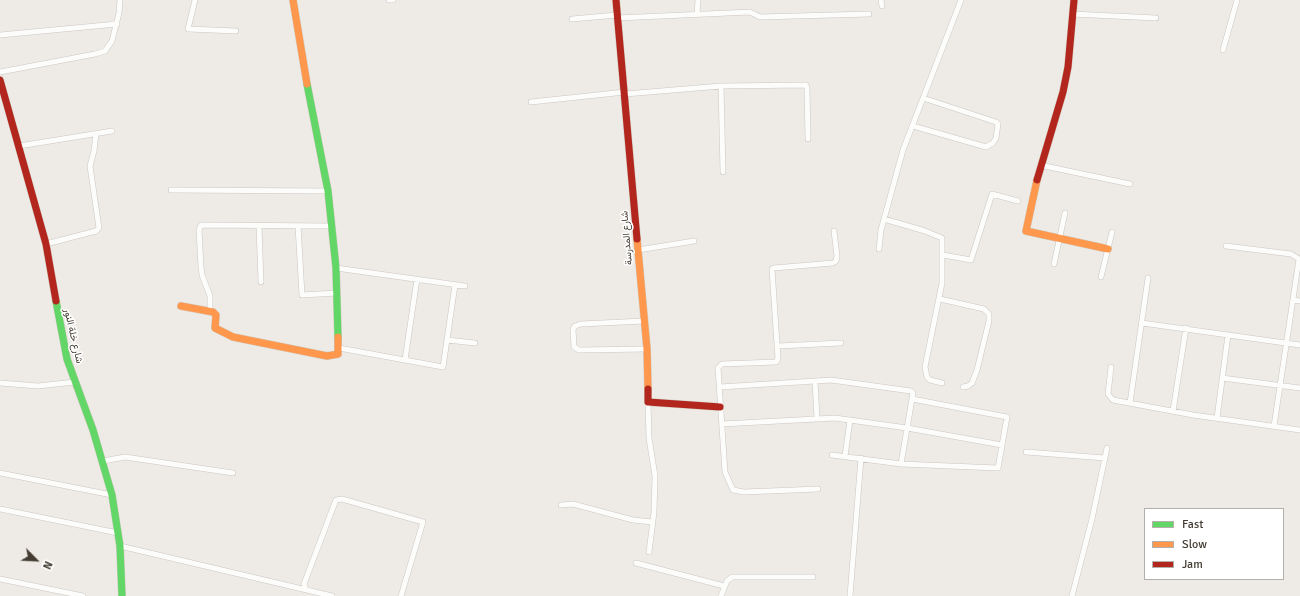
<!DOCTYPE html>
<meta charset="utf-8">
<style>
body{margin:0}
#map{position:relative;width:1300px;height:596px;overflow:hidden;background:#eeebe6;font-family:Signika,sans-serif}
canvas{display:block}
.legend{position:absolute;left:1144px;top:508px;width:140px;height:72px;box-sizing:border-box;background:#fff;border:1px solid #b4b1ad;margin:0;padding:5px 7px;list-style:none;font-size:12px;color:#433c32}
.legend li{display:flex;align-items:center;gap:8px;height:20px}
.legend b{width:20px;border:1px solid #b4b1ad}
.north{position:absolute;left:16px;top:540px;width:40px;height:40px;-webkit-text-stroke:3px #fff;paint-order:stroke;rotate:114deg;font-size:11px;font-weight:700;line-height:16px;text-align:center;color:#433c32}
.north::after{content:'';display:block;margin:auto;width:14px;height:18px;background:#433c32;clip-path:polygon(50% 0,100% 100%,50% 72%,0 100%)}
</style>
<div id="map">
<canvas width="1300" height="596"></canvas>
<ul class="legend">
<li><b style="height:5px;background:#63d668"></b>Fast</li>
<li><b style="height:5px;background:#ff974d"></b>Slow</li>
<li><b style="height:5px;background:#b3261e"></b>Jam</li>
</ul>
<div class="north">N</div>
</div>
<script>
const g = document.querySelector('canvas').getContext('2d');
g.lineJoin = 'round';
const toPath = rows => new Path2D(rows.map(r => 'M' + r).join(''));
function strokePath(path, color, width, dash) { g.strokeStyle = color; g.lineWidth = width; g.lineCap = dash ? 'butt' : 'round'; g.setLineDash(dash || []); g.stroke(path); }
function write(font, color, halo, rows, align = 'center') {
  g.font = font + ' Signika,Vazirmatn,sans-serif'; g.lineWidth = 3; g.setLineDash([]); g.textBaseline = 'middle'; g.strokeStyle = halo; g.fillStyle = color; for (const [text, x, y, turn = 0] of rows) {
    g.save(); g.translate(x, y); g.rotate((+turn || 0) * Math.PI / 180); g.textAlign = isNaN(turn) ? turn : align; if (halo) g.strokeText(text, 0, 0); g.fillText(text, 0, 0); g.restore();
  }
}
const street = toPath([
 [195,0,188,29,236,31],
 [389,0,393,0],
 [881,0,882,6],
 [697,14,698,0],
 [1072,14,1156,18],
 [617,18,750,12,760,17,869,14],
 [572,19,617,15],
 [0,35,117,24],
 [1223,50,1237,0],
 [0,72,95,54,105,51,112,41,119,13,120,0],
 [721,86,723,172],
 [625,94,721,86,806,85,807,88,808,139],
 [531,102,625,92],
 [913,126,986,147,993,143,996,138,998,124,996,122,923,98],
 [19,146,112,131],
 [1040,165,1130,184],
 [171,190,328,191],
 [884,219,925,231,942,238,942,283,925,367,927,377,930,380,942,383],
 [259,226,261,282],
 [298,226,302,295,337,293],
 [46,244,96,231,99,228,90,166,94,151,96,134],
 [1226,246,1291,254,1299,259,1274,426],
 [879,249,881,230,903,150,961,0],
 [638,250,694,241],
 [943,255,971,260,992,194,1018,201],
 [1054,264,1065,213],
 [336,268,465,286],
 [1101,277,1112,232],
 [940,299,984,309,989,314,989,321,977,370,972,383,968,386,963,387],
 [1293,300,1300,301],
 [210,311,210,296,202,275,201,267,199,230,201,225,332,226],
 [644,321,581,324,575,326,573,329,574,347,579,350,647,349],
 [1142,323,1300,345],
 [447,340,475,343],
 [778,346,841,343],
 [339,348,443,367,455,285],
 [405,360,417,279],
 [1111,367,1108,394,1113,400,1193,415,1300,430],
 [1222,378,1300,388],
 [815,381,817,418],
 [0,383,38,386,75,382],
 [720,387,831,380,911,391,913,393,901,464],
 [648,402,649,438,655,476,654,512,649,552],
 [1130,403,1148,278],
 [1173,411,1186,328],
 [1217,418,1228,335],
 [722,424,835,418,907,428,1002,445],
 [1026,452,1105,458],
 [832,455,901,464,998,468,1007,417,912,399],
 [845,456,850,420],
 [103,461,125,457,233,473],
 [0,473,112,495],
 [818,489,744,492,733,490,725,472,718,368,722,364,776,362,778,359,772,269,774,268,833,263,836,261,837,256,834,231],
 [561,505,573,504,633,520,652,522],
 [0,509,118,533],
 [120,546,332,596],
 [636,563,724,586],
 [0,579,83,596],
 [306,590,304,584,334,505,336,500,342,499,423,522,401,596],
 [721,596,727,581,732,577,813,577],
 [850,596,861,458],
 [1072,596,1092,519,1107,448]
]);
const fast = toPath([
 [307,84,328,191,336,268,338,337],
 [56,301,67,359,93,430,112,495,120,546,122,596]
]);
const slow = toPath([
 [293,0,307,84],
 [1037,180,1026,231,1108,249],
 [637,239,647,349,648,389],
 [181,306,213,312,216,315,215,328,233,337,327,356,338,354,338,337]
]);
const jam = toPath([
 [616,0,637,239],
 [0,80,46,244,56,301],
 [1037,180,1063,92,1068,67,1074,0],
 [648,389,648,402,720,407]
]);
strokePath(street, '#cac7c2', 6);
strokePath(fast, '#cfcabe', 8);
strokePath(slow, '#cfcabe', 8);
strokePath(jam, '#cfcabe', 8);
strokePath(street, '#fcfcfb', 5);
strokePath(fast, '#63d668', 7);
strokePath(slow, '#ff974d', 7);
strokePath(jam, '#b3261e', 7);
write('10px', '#433c32', '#fff', [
 ["شارع المدرسة",627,238,-95],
 ["شارع خلة النور",73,336,77]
]);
</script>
